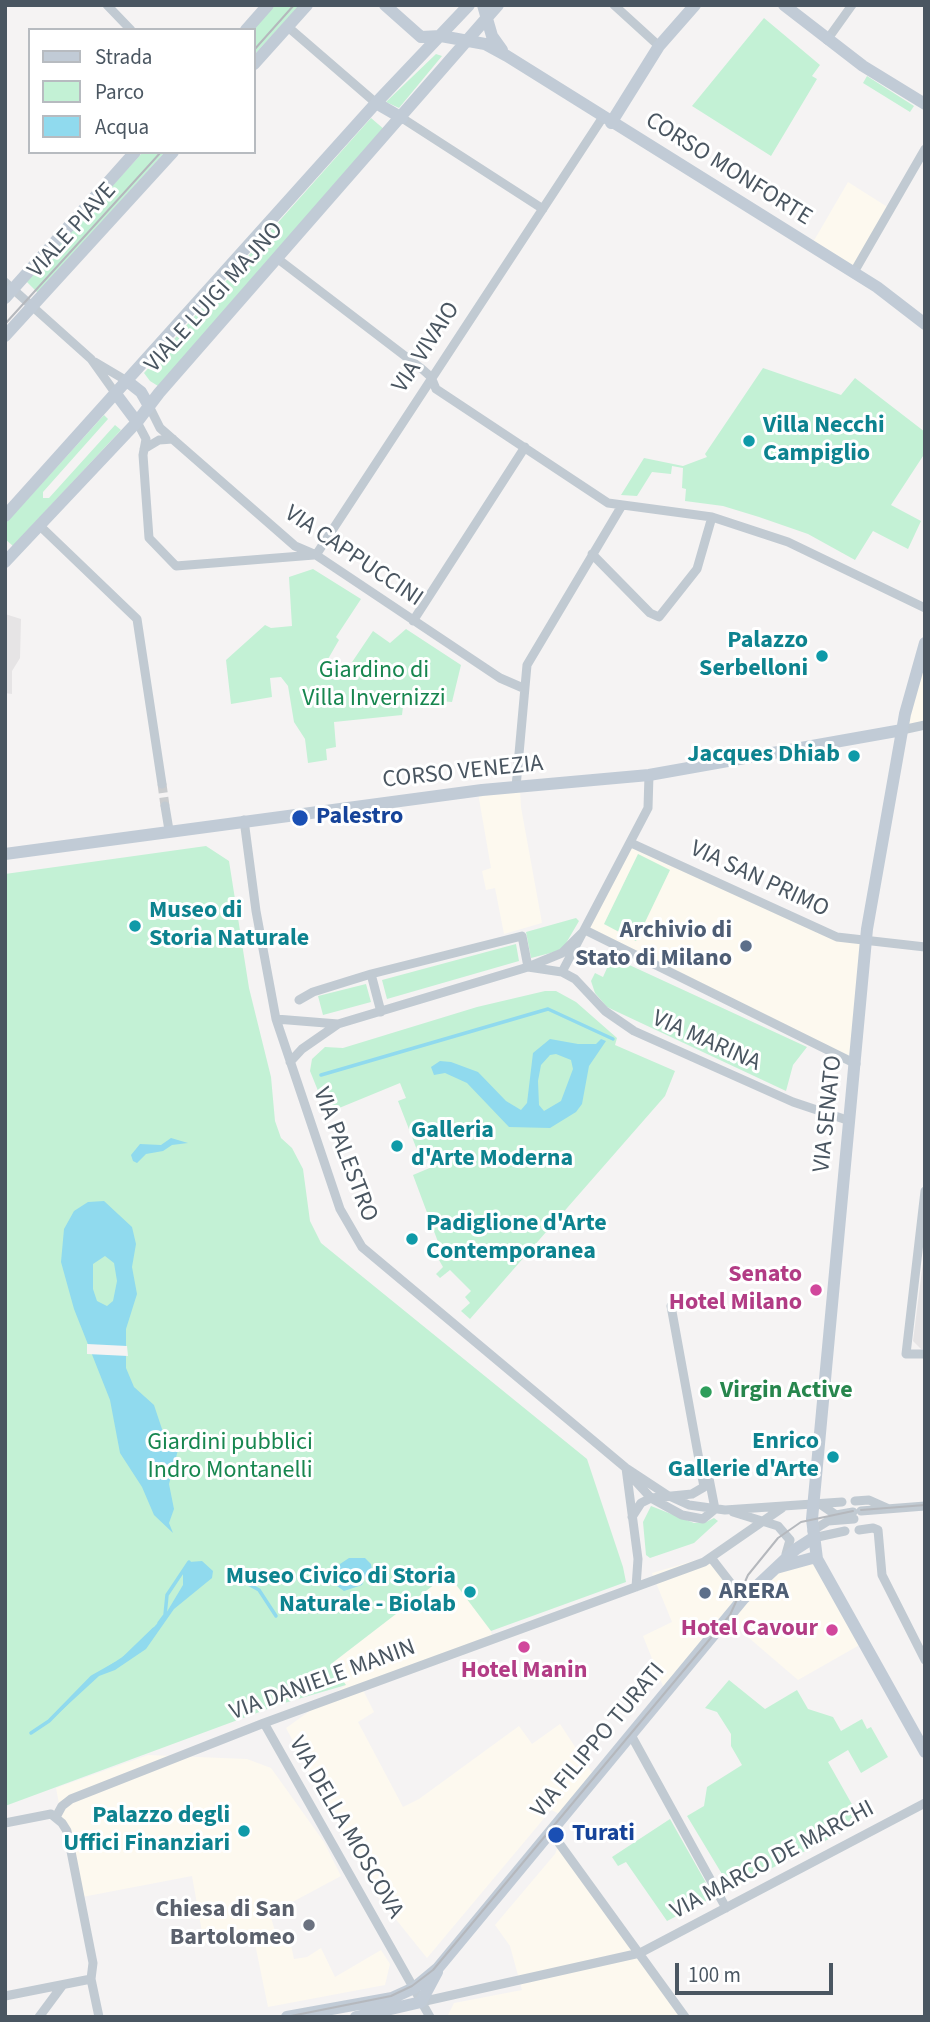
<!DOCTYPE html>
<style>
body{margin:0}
#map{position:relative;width:930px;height:2022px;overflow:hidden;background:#f5f3f3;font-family:"Source Sans 3",sans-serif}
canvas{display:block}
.frame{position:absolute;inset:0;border:7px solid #4a5661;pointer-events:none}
.legend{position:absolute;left:28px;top:28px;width:228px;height:126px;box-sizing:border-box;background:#fff;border:2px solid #b7bbc0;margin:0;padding:9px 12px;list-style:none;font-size:21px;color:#4a5661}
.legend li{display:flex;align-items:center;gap:14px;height:35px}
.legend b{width:35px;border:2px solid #b7bbc0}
.scale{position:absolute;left:675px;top:1963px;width:158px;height:32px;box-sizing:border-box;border:4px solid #4a5661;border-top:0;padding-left:9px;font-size:21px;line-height:24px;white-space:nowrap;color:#4a5661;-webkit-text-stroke:5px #fff;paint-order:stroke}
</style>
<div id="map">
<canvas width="930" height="2022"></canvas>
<div class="frame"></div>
<ul class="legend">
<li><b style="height:9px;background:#c1cbd6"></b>Strada</li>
<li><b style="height:19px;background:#c3f1d5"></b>Parco</li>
<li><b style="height:19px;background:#90daee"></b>Acqua</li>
</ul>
<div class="scale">100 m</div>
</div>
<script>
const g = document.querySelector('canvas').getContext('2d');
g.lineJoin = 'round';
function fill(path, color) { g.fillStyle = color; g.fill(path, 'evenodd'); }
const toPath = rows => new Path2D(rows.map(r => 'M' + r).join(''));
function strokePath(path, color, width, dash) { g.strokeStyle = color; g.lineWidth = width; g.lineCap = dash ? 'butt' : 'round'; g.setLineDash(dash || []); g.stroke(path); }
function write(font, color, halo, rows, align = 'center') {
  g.font = font + ' "Source Sans 3",sans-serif'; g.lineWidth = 6; g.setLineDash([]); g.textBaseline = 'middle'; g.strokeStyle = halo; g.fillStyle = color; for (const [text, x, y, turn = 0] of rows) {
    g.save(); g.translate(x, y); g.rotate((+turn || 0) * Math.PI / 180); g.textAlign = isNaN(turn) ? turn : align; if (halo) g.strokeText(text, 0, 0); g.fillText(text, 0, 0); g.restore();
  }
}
fill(toPath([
 [848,182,889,208,853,270,812,244],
 [918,667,925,668,925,724,902,728],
 [520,788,521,807,542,923,504,934,495,888,486,890,482,871,491,868,478,793],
 [632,844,836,938,865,942,853,1062,587,929],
 [710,1556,741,1599,665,1691,643,1636,672,1622,652,1573],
 [817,1559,863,1643,798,1680,728,1620,777,1570],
 [448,1573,491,1631,493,1641,363,1690,374,1712,358,1722,403,1807,419,1799,519,1726,532,1744,560,1724,595,1777,564,1816,551,1810,427,1958,378,1897,286,1728,346,1685,330,1665],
 [148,1755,247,1759,271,1768,324,1842,341,1876,270,1914,279,1945,291,1945,294,1959,307,1957,321,1948,335,1977,381,1950,390,1964,385,1985,268,2007,253,1934,204,1943,192,1876,77,1898,56,1788],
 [559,1843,683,2017,447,2017,454,2003,522,1990,510,1946,495,1925,555,1854]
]), '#fdf9ef');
fill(toPath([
 [5,614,21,619,20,658,12,671,12,694,5,693],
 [923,1262,925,1349,921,1349,913,1341]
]), '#e6e4e5');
fill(toPath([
 [275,5,300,5,254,55,253,30],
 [764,18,820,65,812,76,817,79,771,156,692,106],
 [436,54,442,56,399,108,386,102],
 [867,76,914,106,910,112,863,83],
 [371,118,385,130,158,386,150,381,144,373],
 [143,152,165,152,38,293,26,281],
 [763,368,841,395,855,378,925,432,925,453,891,505,921,521,908,549,873,531,855,560,808,534,759,517,723,506,685,501,686,489,682,488,683,468,672,466,671,474,652,472,637,496,621,495,644,458,683,466,707,457,705,454],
 [104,415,108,419,43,492,43,498,49,498,115,425,121,430,13,546,5,539,5,524],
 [313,569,361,599,336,637,339,640,328,659,329,665,344,674,373,631,390,643,406,629,461,665,452,702,404,698,402,715,334,722,336,747,326,749,327,760,308,763,305,739,294,722,288,686,281,677,270,678,272,697,231,704,226,660,265,625,271,628,292,626,289,577],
 [206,846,229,861,249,988,271,1077,275,1121,281,1138,292,1148,303,1169,310,1221,321,1243,587,1459,623,1567,626,1582,491,1631,448,1574,331,1664,346,1685,281,1704,5,1806,5,874],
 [638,854,670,870,636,941,604,924],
 [576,918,579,921,562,950,531,958,526,932],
 [516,944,519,961,387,999,382,980],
 [612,957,807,1047,793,1065,786,1091,607,1007,595,993,591,981,595,973,603,977],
 [366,984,371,1002,323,1015,318,996],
 [545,991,556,991,576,1002,617,1038,615,1045,675,1071,665,1096,470,1319,461,1311,470,1303,465,1297,471,1291,450,1270,440,1278,436,1274,443,1267,439,1260,444,1258,413,1175,432,1167,426,1153,419,1155,398,1101,406,1098,400,1083,327,1113,310,1071,312,1059,325,1047,343,1048,477,1007],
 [651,1506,694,1523,706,1522,714,1518,718,1521,694,1543,650,1558,646,1555,643,1522],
 [729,1680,765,1709,797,1690,808,1709,833,1717,841,1731,862,1719,867,1729,871,1727,888,1757,861,1773,848,1750,828,1762,862,1822,731,1889,687,1816,704,1806,707,1787,742,1765,731,1746,731,1734,717,1712,705,1708],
 [670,1819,714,1897,667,1921,626,1862,618,1866,612,1857]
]), '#c3f1d5');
fill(toPath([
 [550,1039,578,1044,596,1044,601,1039,606,1041,589,1066,582,1104,576,1112,550,1128,509,1127,467,1083,445,1073,434,1075,431,1067,440,1061,451,1062,478,1072,506,1101,521,1110,527,1103,533,1053],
 [556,1054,571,1060,573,1069,561,1101,544,1111,539,1105,538,1081,541,1065,550,1055],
 [171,1138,188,1143,172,1145,163,1151,146,1154,137,1163,133,1161,131,1155,140,1144,161,1145],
 [104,1201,132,1227,136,1244,132,1267,137,1294,126,1329,126,1368,134,1387,154,1405,162,1429,178,1450,169,1484,174,1509,169,1523,173,1533,154,1515,142,1487,120,1453,110,1400,74,1309,61,1262,64,1229,74,1211,88,1202],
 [105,1256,114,1263,117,1281,113,1301,107,1306,97,1301,93,1289,93,1264],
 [349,1558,365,1558,371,1564,372,1571,366,1575,362,1585,344,1591,337,1586,335,1577,340,1564],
 [202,1561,213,1571,212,1578,174,1609,146,1649,115,1670,99,1676,49,1722,31,1733,49,1721,92,1677,133,1650,165,1615,183,1585,183,1569,189,1562]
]), '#90daee');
fill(toPath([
 [87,1344,127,1346,128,1356,87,1354]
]), '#f5f3f3');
strokePath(toPath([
 [321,1075,548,1009,613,1039],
 [234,1580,243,1581,259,1590,276,1616],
 [159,1623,165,1615,167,1595,189,1562],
 [124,1658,154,1629],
 [31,1733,49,1721,92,1677,115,1664]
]), '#90daee', 3.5);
strokePath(toPath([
 [162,784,165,806]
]), '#caccce', 9, [9, 4.5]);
strokePath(toPath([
 [107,5,131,30],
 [614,5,659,46],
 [288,27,376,103],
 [827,40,852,5],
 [402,118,543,209],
 [278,259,422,369,431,377,436,389,608,503,712,517,788,542,925,608],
 [854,272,925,149],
 [5,282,91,359,116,394],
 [95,362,127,381],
 [149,406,160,428,295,546,316,555,500,678,523,688],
 [137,422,146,439,143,455,149,538,176,566,314,555],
 [144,449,159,440,173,439],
 [40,526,137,619,162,784],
 [592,554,650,613,659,617,697,569,712,517],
 [316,555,603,117],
 [413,621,525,447],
 [902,730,925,725],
 [516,787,527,665,621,507],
 [165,806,169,830],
 [244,820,256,911,276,1019,340,1209,362,1247,626,1468,667,1495,689,1505,725,1510,842,1502],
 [631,843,837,937,925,947],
 [585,930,856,1064],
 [528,967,562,972,575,979,605,1011,634,1031,793,1102,850,1121],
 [562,972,648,808,649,775],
 [371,974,381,1012],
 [299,1000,313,992,371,974,522,936,528,967],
 [276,1019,338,1024],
 [290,1062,302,1049,338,1024,528,967,562,953,585,930],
 [925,1191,906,1354,925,1354],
 [626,1468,638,1559,636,1587],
 [628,1473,651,1498,682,1515,703,1519,715,1509],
 [708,1473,715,1509],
 [855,1501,869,1500,887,1508],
 [820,1504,836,1515,853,1512],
 [861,1511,925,1506],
 [733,1512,778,1526,790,1540,786,1554],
 [632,1517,641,1503,651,1498,692,1494,704,1487,671,1306],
 [859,1530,873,1528,878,1530,882,1575,925,1660],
 [812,1531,828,1521,854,1519],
 [813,1538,845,1531],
 [712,1559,743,1599],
 [264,1723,430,2017],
 [631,1735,726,1908],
 [56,1817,62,1806,71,1799,264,1723,704,1562,782,1508],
 [5,1823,51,1814,62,1823,67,1831,93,1963,91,1979,99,2017],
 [551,1832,685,2017],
 [5,1996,91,1979],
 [421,2002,640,1953,925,1803],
 [39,2017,62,1986]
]), '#c1cad2', 9);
strokePath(toPath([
 [385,5,421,37,441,36,485,44,507,56,877,287,925,324],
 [483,5,492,36,502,50],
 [784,5,863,66,925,104],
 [246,30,268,5],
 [254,64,307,5],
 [376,103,402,118],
 [611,123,659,46,695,5],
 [5,298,135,152],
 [5,336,173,152],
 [127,381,141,392,149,406],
 [116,394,137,422],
 [5,516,376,103,469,5],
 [5,562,137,422,159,393,498,5],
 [925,643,905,714,867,929,812,1519,817,1559,925,1752],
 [5,854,482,790,649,775,902,730],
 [776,1568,816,1557],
 [287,2017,392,1998,414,1988,438,1968,743,1599,796,1549,813,1538],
 [356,2017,421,2002,437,1972]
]), '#c1cbd6', 12);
strokePath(toPath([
 [254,50,294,5],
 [5,324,161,152],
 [861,1510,925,1505],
 [286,2017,391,1996,412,1986,433,1970,730,1615,748,1575,778,1538,801,1522,853,1511]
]), '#b5b8bd', 2);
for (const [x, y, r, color] of [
 [749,441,7,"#0f9aa8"],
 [822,656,7,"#0f9aa8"],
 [854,756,7,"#0f9aa8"],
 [300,818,9,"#1a4fb4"],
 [135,926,7,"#0f9aa8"],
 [746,946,7,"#5c6f8a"],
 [397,1146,7,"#0f9aa8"],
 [412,1239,7,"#0f9aa8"],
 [816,1290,7,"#d1479c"],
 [706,1392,7,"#2e9e5b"],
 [833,1457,7,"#0f9aa8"],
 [470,1592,7,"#0f9aa8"],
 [705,1593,7,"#5c6f8a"],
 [832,1630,7,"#d1479c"],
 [524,1647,7,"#d1479c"],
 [244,1831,7,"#0f9aa8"],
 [556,1835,9,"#1a4fb4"],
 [309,1925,7,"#6b7280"]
]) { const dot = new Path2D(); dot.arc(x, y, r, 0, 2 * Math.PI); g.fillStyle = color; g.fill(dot); strokePath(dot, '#fff', 2.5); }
write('24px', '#4a5661', '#fff', [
 ["CORSO MONFORTE",728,170,32],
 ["VIALE PIAVE",73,231,-48],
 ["VIALE LUIGI MAJNO",215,298,-48],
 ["VIA VIVAIO",427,348,-57],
 ["VIA CAPPUCCINI",353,557,34],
 ["CORSO VENEZIA",463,773,-6],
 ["VIA SAN PRIMO",759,880,25],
 ["VIA MARINA",706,1042,24],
 ["VIA SENATO",829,1114,-84],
 ["VIA PALESTRO",344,1155,69],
 ["VIA DANIELE MANIN",323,1681,-20],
 ["VIA FILIPPO TURATI",599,1741,-50],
 ["VIA DELLA MOSCOVA",345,1828,60],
 ["VIA MARCO DE MARCHI",773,1861,-28]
]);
write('bold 24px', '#0d838f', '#fff', [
 ["Villa Necchi",763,427,"left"],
 ["Campiglio",763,455,"left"],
 ["Palazzo",808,642],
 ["Serbelloni",808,670],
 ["Jacques Dhiab",840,756],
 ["Museo di",149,912,"left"],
 ["Storia Naturale",149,940,"left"],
 ["Galleria",411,1132,"left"],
 ["d'Arte Moderna",411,1160,"left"],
 ["Padiglione d'Arte",426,1225,"left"],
 ["Contemporanea",426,1253,"left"],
 ["Enrico",819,1443],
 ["Gallerie d'Arte",819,1471],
 ["Museo Civico di Storia",456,1578],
 ["Naturale - Biolab",456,1606],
 ["Palazzo degli",230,1817],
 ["Uffici Finanziari",230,1845]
], 'right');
write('24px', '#17864f', '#fff', [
 ["Giardino di",374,672],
 ["Villa Invernizzi",374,700],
 ["Giardini pubblici",230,1444],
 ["Indro Montanelli",230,1472]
]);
write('bold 24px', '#164399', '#fff', [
 ["Palestro",316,818],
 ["Turati",572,1835]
], 'left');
write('bold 24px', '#4e5e75', '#fff', [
 ["Archivio di",732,932],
 ["Stato di Milano",732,960],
 ["ARERA",719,1593,"left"]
], 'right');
write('bold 24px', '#b23c85', '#fff', [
 ["Senato",802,1276],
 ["Hotel Milano",802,1304],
 ["Hotel Cavour",818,1630],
 ["Hotel Manin",524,1672,"center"]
], 'right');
write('bold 24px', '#27864d', '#fff', [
 ["Virgin Active",720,1392]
], 'left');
write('bold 24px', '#5b616d', '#fff', [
 ["Chiesa di San",295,1911],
 ["Bartolomeo",295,1939]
], 'right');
</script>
